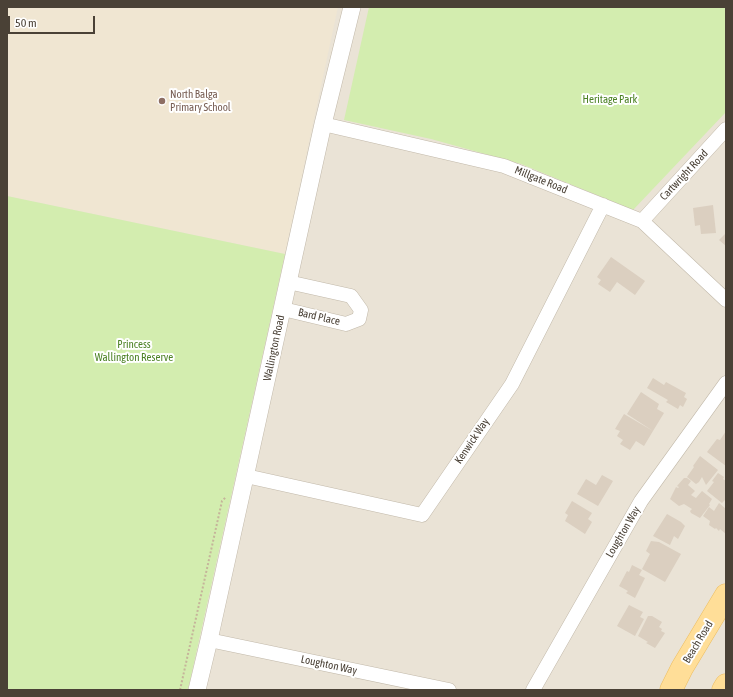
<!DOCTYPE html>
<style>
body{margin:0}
#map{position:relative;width:733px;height:697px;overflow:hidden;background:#f5f1e9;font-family:"Asap Condensed",sans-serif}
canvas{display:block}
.frame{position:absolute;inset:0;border:8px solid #4a4136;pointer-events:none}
.scale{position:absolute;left:8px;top:16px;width:87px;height:18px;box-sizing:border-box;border:2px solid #4a4136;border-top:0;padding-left:5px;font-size:12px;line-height:14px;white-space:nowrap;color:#4a4136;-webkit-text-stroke:3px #fff;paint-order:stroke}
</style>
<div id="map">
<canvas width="733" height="697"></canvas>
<div class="frame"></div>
<div class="scale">50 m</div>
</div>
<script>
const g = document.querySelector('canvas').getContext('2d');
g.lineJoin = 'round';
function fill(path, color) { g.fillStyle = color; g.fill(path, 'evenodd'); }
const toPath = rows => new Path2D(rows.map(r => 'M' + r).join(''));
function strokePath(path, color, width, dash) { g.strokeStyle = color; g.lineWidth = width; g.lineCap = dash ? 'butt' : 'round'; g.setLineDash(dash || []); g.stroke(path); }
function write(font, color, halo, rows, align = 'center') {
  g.font = font + ' "Asap Condensed",sans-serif'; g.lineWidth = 4; g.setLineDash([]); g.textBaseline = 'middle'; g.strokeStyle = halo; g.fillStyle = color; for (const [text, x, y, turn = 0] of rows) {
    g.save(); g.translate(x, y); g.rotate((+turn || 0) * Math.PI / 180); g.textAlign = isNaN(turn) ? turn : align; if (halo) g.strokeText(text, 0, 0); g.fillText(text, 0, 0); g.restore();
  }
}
fill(toPath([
 [7,7,726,7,726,690,7,690]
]), '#eae3d6');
fill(toPath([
 [7,7,338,7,285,254,7,196]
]), '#f0e6d2');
fill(toPath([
 [369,7,726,7,726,112,633,210,521,164,431,139,344,120],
 [7,196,285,254,188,690,7,690]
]), '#d3edaf');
fill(toPath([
 [713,205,716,233,701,234,700,225,695,226,693,208],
 [726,233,726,246,719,240],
 [611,257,645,281,635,295,617,282,610,292,598,284,601,280,597,277],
 [653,378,664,385,666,382,686,393,684,397,687,399,683,407,680,405,678,409,666,402,668,400,647,388],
 [641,392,659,404,657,409,664,413,653,431,627,414],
 [624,414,653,431,644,446,636,441,630,450,620,444,623,440,617,436,620,431,615,429],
 [726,431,726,466,707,452,717,439,720,440],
 [700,456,718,470,706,485,702,477,699,482,696,484,687,477,694,467,693,466],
 [718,473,724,477,723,479,726,481,726,499,722,503,707,491,714,482,712,481],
 [602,475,613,481,598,506,577,494,586,479,596,485],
 [684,478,687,478,691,481,688,485,695,491,691,495,696,498,702,491,712,499,709,504,710,505,700,518,691,513,690,511,692,509,684,504,679,506,670,499,676,487,678,488,679,487,677,486],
 [572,501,592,513,588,519,592,522,585,534,565,521,568,515,565,513],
 [719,503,726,509,726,534,720,529,719,531,716,528,715,529,709,525,710,521,703,516,709,507,714,511],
 [667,514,681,522,685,526,678,539,674,536,670,545,653,536],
 [651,541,659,542,681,554,665,582,642,569,650,554,646,551],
 [632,565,642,570,639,575,645,578,635,598,626,593,628,591,619,586,627,571,629,572],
 [629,605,643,612,640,617,644,619,635,636,617,626],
 [648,616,652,616,662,622,659,627,662,629,661,631,665,633,655,648,646,643,648,642,638,636]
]), '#dbcfc0');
const minor = toPath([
 [323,124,504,166,642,221,726,300],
 [642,221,726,129],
 [283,309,346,324,359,319,361,310,351,296,288,282],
 [246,476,422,515,512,384,603,205],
 [209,640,449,690],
 [533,690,641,501,726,383]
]);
const tertiary = toPath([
 [197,690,209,640,323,124,352,7]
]);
const primary = toPath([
 [671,690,682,668,726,595],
 [723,690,726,685]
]);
strokePath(minor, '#c2b9aa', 15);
strokePath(tertiary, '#c2b9aa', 18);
strokePath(primary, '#edbd5f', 23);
strokePath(toPath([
 [180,690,222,501,226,497]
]), '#c5b49a', 2, [2, 2]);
strokePath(minor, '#fff', 14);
strokePath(tertiary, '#fff', 17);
strokePath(primary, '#ffde98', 22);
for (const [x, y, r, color] of [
 [162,101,4,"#8d6e63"]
]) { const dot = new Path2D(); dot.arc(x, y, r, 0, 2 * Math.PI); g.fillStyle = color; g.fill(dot); strokePath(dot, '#fff', 1.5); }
write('11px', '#785e54', '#fff', [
 ["North Balga",170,95],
 ["Primary School",170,108]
], 'left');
write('11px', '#4b8124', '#fff', [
 ["Heritage Park",610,100],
 ["Princess",134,345],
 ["Wallington Reserve",134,358]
]);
write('11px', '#4a4136', '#fff', [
 ["Cartwright Road",684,175,-47],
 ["Millgate Road",541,180,22],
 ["Bard Place",319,317,13],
 ["Wallington Road",274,348,-78],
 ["Kenwick Way",472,441,-56],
 ["Loughton Way",623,532,-60],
 ["Beach Road",698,642,-59],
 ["Loughton Way",329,665,12]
]);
</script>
